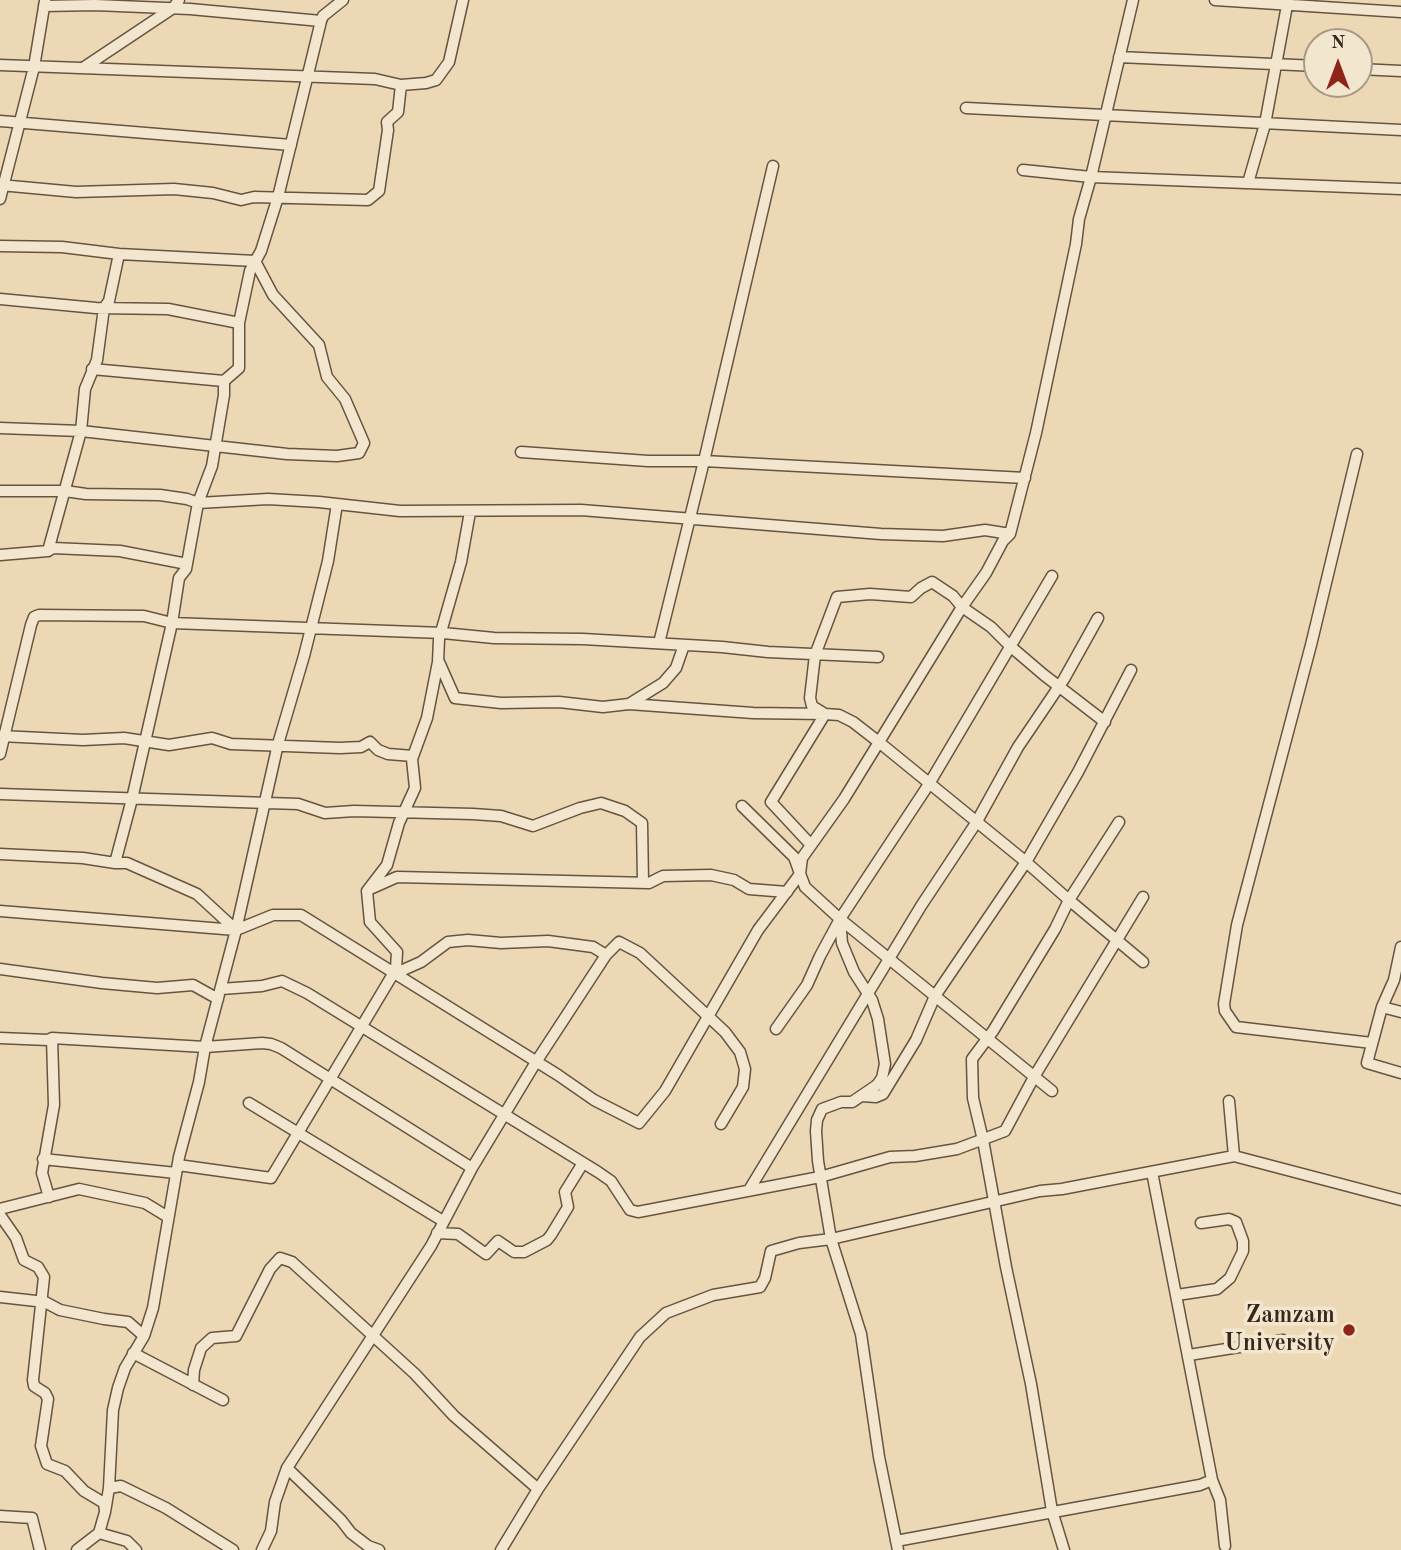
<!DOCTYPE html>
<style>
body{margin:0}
#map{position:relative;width:1401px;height:1550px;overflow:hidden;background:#edd8b5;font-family:"Old Standard TT",serif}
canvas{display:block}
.north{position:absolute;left:1303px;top:28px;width:70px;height:70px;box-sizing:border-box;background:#f3e6cf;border:2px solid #a89a87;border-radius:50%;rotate:0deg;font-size:19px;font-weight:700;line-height:28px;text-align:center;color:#38281b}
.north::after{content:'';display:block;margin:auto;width:24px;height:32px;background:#8f2418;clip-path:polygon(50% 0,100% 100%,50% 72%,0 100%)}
</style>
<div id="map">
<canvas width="1401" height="1550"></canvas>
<div class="north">N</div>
</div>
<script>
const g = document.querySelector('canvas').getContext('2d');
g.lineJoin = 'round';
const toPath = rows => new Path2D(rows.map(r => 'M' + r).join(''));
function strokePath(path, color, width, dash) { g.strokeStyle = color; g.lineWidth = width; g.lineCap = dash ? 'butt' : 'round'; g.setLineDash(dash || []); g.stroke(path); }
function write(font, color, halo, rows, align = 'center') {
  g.font = font + ' "Old Standard TT",serif'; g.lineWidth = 7; g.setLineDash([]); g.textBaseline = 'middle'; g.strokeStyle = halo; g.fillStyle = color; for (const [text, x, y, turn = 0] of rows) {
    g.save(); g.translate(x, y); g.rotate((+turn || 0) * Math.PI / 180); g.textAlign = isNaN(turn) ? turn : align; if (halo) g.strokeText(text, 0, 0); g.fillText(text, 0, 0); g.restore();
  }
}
const minor = toPath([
 [1215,0,1401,12],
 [44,6,95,5,190,9,321,21,323,16,343,0],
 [1119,57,1317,66],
 [0,65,375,79,401,85,426,83,436,80,449,62,463,0],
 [83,68,173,8,179,0],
 [1359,69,1401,71],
 [966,108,1401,130],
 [0,121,291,145],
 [773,166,704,461,1025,478],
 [1023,170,1091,177,1401,189],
 [1248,183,1265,124,1288,0],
 [0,185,76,192,174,189,213,193,241,200,254,197,368,200,379,191,388,130,387,122,398,112,401,85],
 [0,199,34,67,45,1],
 [0,246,62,247,119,254,255,261,273,295,319,345,327,377,345,399,364,443,359,453,337,456,287,454,81,431,0,428],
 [0,299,96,308,168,309,239,323],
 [92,369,224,381],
 [521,452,648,461,704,461,659,643],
 [1357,454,1311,645,1237,925,1224,1004,1225,1011,1236,1027,1372,1043],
 [0,491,65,491,86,494,160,495,187,499,198,503,268,499,319,502,400,511,581,510,881,534,943,536,985,530,1010,534],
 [48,551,81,431,85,389,97,360,104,308,109,301,119,254],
 [0,555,48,551,53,548,120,551,187,564],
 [439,662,455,698,501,703,559,702,603,707,629,704,663,683,676,668,684,645],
 [629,704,753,713,825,714,812,706,810,698,815,655,837,597,870,594,911,597,921,588,932,582,953,596,962,607,991,627,1010,646,1044,675,1105,722],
 [0,736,83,740,124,738,169,745,212,738,231,744,340,748,361,747,370,742,378,750,388,754,413,756],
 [0,754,31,625,34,617,39,615,144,616,172,623,443,633,494,638,583,639,722,647,768,652,878,657],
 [0,794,298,804,325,813,354,811,473,814,501,816,533,826,580,808,601,803,625,811,642,823,643,882],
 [742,806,794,857,805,887,840,919,842,943,854,972,872,1000,878,1019,885,1064,882,1078,877,1085,852,1102,841,1102,822,1109,817,1120,816,1131,818,1161,831,1239,861,1334,879,1457,898,1550],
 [811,845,771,802,825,714,839,715,853,722,880,743,1026,862,1069,900,1143,962],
 [0,854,83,858,115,863],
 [370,889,397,877,649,883,663,876,711,875,734,880,749,889,787,892],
 [0,911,236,930,273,915,301,915,558,1075,594,1100,639,1123,665,1091,758,930,800,874,802,858,844,799,962,607,986,573,1003,541,1010,534,1036,433,1076,244,1079,219,1091,177,1133,0],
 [840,919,1052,1091],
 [236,930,197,894,127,863,115,863,132,799,172,623,179,578,186,569,198,503,212,466,224,395,224,381,239,368,239,323,250,271,261,251,278,197,321,21],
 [1401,947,1394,980,1382,1007,1367,1063,1401,1073],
 [0,969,102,983,157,988,193,985,218,999],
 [394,974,421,962,448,942,468,940,501,943,548,941,593,947,606,955],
 [221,989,262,986,282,981,307,993,598,1172,611,1181,630,1210,638,1212,820,1177,890,1157,915,1156,957,1149,1005,1131,1034,1077,1143,897],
 [1382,1007,1401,1012],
 [776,1029,807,985,820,956,840,919,929,784,1052,576],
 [0,1038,48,1040,52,1038,205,1047,262,1043,271,1044,281,1048,472,1168],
 [862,1096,876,1097,883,1094,916,1040,935,996,1026,862,1078,772,1131,670],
 [249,1103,443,1221],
 [1234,1156,1401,1200],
 [43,1159,176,1173],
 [178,1165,271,1178,396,969,397,952,370,922,367,891,387,865,399,823,415,788,412,759,427,718,438,662,439,639,461,562,470,512],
 [1152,1172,1212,1480],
 [749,1190,921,906,976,823,1018,747,1064,679,1098,618],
 [49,1197,42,1173,54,1105,52,1038],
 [0,1209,79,1189,145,1203,168,1217],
 [0,1215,16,1238,24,1260,38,1267,44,1277,33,1380,34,1386,45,1393,48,1399,41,1446,47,1464,65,1471,84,1491,104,1503,105,1511],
 [437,1233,458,1234,486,1254,498,1241,514,1252,524,1252,547,1240,551,1235,568,1207,565,1192,583,1163],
 [1177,1295,1217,1289,1230,1278,1243,1251,1243,1241,1236,1222,1229,1219,1201,1223],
 [0,1297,45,1302,60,1310,104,1319,128,1322,144,1336],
 [133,1353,223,1400],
 [1189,1355,1283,1340],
 [193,1385,194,1370,201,1348,212,1338,236,1336,270,1269,280,1258,292,1262,415,1374,454,1416,538,1489],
 [287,1468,341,1520,351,1533,368,1546,379,1550],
 [109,1488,121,1486,166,1508,233,1550],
 [0,1516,32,1518,40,1550],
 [99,1533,127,1541,136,1550],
 [896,1541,1200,1485,1212,1480,1220,1500,1225,1546],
 [77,1550,99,1533,105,1512,109,1488,113,1410,118,1388,125,1368,144,1336,153,1308,179,1157,199,1082,205,1047,236,930,278,744,304,656,328,561,337,504],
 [262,1550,271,1531,275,1502,287,1468,431,1246,472,1168,536,1062,606,955,619,942,640,953,725,1032,740,1052,745,1069,743,1087,721,1124],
 [501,1550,538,1489,640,1337,666,1313,713,1295,760,1287,765,1278,771,1251,799,1243,831,1239,1040,1191,1062,1189,1234,1156,1229,1101],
 [1064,1550,1052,1511,1031,1384,1006,1267,983,1140,973,1098,972,1059,993,1031,1055,929,1069,900,1119,822]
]);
strokePath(minor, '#655442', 13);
strokePath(minor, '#f3e6cf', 10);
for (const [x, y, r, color] of [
 [1349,1330,7,"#8f2418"]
]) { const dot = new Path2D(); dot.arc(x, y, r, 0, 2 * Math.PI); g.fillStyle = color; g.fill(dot); strokePath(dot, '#f3e6cf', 2.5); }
write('bold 24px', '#38281b', '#f3e6cf', [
 ["Zamzam",1335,1316],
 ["University",1335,1344]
], 'right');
</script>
